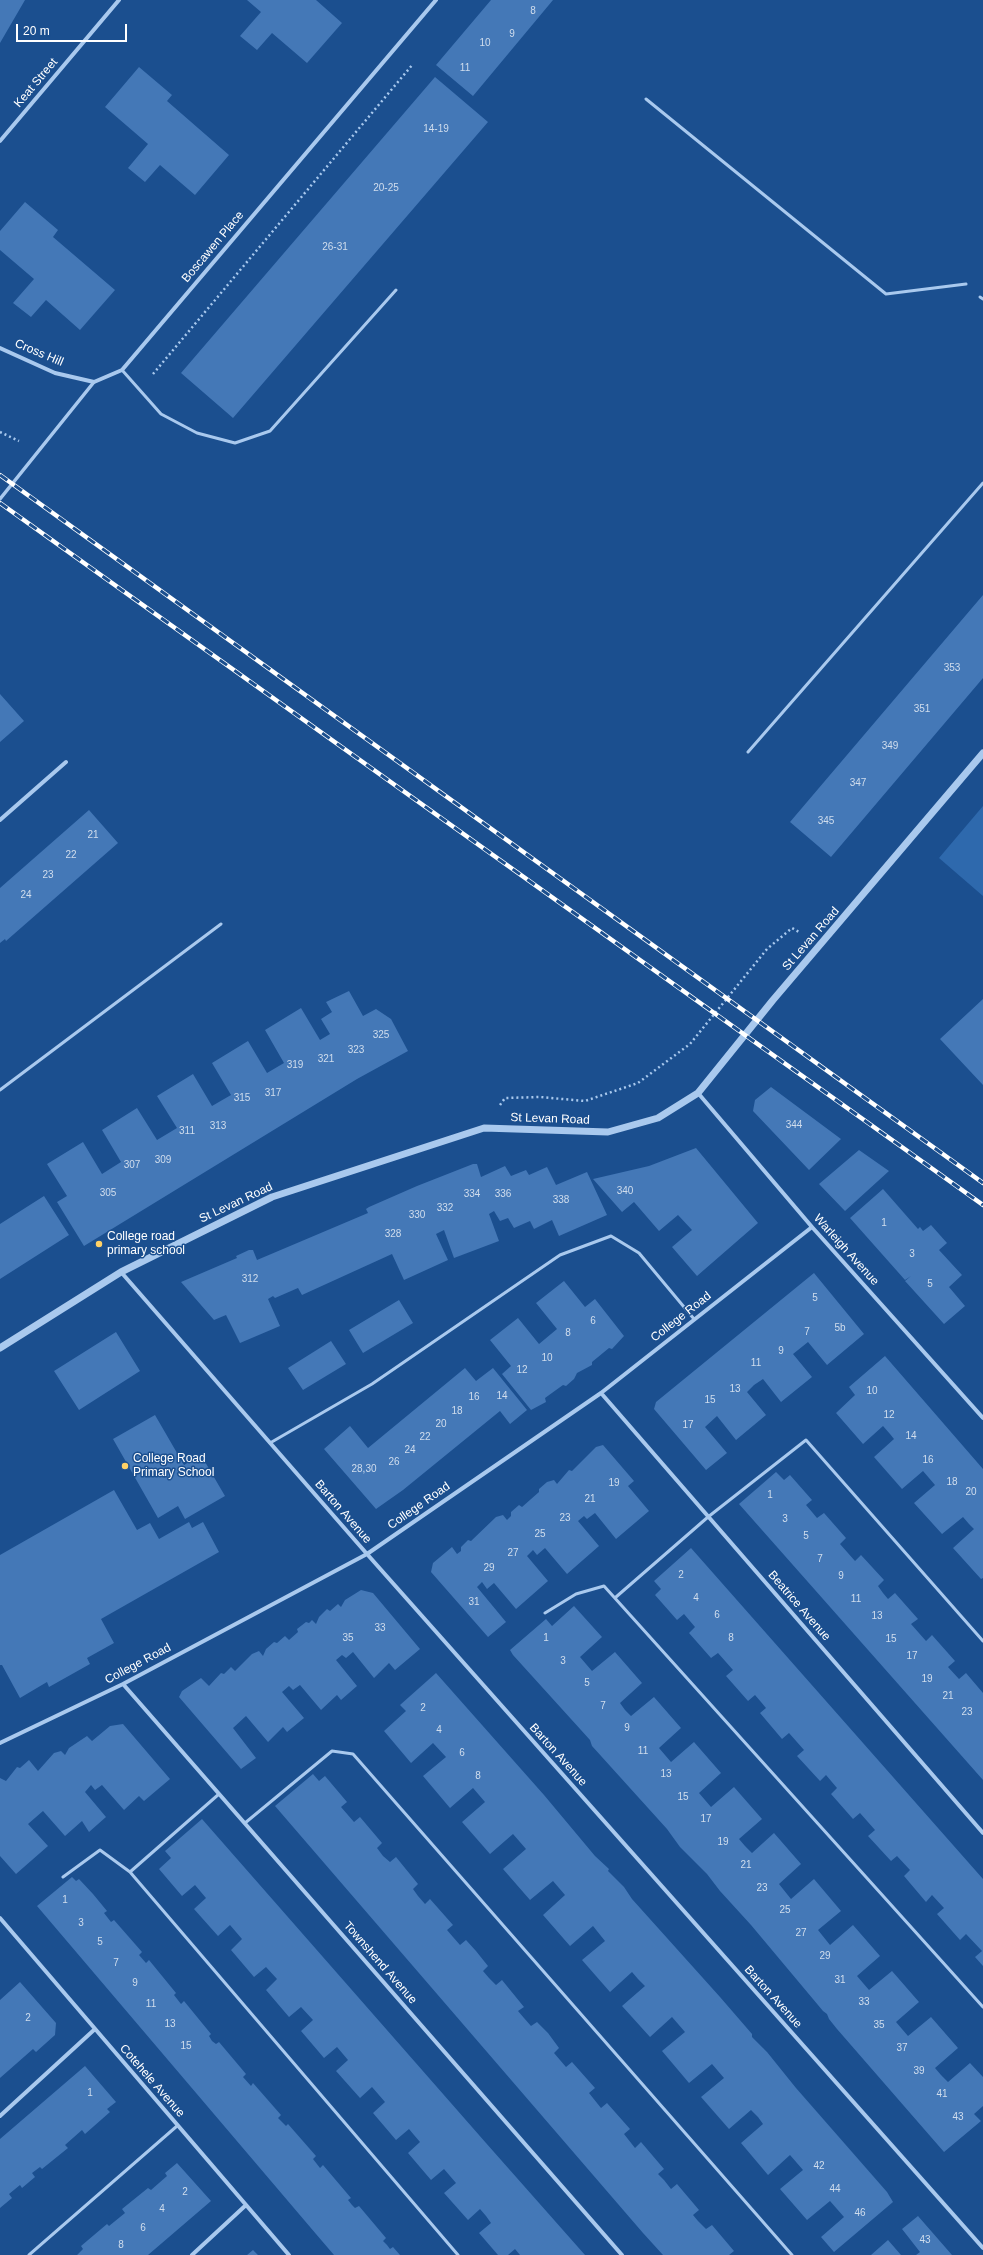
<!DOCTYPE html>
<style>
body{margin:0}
#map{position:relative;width:983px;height:2255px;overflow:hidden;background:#1b4f8f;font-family:Arial,sans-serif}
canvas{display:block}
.scale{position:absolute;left:16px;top:24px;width:111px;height:18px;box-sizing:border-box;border:2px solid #fff;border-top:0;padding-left:5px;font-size:12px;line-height:14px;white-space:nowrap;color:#fff;-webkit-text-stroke:3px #1b4f8f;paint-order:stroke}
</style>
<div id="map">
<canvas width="983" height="2255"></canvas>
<div class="scale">20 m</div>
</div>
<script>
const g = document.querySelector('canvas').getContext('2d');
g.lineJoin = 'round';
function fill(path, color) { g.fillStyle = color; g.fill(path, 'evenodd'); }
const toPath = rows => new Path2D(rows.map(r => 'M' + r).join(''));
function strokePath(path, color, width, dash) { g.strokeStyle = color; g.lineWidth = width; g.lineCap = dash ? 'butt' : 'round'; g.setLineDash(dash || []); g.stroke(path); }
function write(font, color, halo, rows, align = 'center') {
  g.font = font + ' Arial,sans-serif'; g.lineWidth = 3; g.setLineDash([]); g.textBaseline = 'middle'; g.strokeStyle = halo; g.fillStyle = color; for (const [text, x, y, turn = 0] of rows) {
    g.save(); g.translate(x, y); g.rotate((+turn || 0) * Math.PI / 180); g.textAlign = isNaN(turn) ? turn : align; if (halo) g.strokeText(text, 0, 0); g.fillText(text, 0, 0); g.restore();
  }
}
fill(toPath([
 [983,806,983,896,939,858]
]), '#2e69ad');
fill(toPath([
 [0,0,25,0,0,43],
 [247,0,316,0,342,23,307,63,272,33,257,50,240,36,261,12],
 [491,0,553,0,473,96,436,65],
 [139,67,172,95,167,101,229,155,195,195,160,165,145,182,128,168,148,144,105,107],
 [435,77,488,122,233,418,181,373],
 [25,202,58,230,53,237,115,290,80,330,46,300,31,317,13,303,34,279,0,250,0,231],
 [983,595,983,678,831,857,790,822],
 [0,694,24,721,0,742],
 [89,810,118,843,6,941,5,939,0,943,0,888],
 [349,991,363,1016,376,1009,391,1019,408,1051,357,1079,84,1246,57,1202,67,1196,47,1164,83,1142,102,1174,121,1162,102,1130,137,1108,157,1140,177,1128,157,1096,193,1074,212,1106,231,1095,212,1063,248,1041,267,1073,284,1063,265,1030,301,1008,320,1040,330,1034,321,1019,332,1012,326,1002],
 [983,999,983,1085,940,1039],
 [771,1087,841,1139,809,1170,753,1111,755,1100],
 [696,1148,758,1223,697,1276,672,1247,692,1230,678,1215,659,1231,634,1202,622,1212,593,1179,649,1166],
 [859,1150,889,1171,845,1211,819,1184],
 [473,1164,477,1164,481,1177,505,1166,511,1176,526,1170,529,1175,547,1167,556,1185,587,1172,607,1215,559,1236,552,1220,534,1229,530,1221,514,1228,508,1218,500,1221,494,1211,489,1214,499,1241,454,1258,444,1230,436,1234,448,1260,404,1280,392,1254,302,1295,298,1288,275,1298,273,1296,268,1299,280,1326,240,1343,226,1315,214,1320,181,1282,237,1258,236,1256,249,1250,253,1250,257,1260,368,1213,366,1209,369,1207,417,1186],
 [883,1189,918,1229,920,1227,923,1231,931,1225,947,1243,939,1250,962,1275,949,1287,965,1306,944,1324,905,1281,911,1276,905,1280,850,1218],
 [44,1196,69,1235,0,1279,0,1224],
 [814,1273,864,1334,827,1365,808,1342,793,1354,812,1377,781,1402,763,1379,754,1385,747,1392,766,1415,736,1440,717,1416,705,1427,727,1453,706,1470,654,1409,656,1402],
 [564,1281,585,1307,595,1299,624,1336,612,1349,609,1348,592,1362,592,1365,577,1373,574,1379,566,1386,563,1385,545,1398,546,1402,531,1410,502,1374,511,1366,490,1340,518,1318,539,1344,557,1329,536,1303],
 [399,1300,413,1323,363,1353,349,1330],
 [116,1332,140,1371,79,1410,54,1371],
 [331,1341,346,1364,303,1390,288,1368],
 [885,1356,983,1469,983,1578,981,1579,953,1548,974,1529,969,1524,963,1517,942,1534,914,1503,935,1485,923,1471,902,1489,874,1457,894,1439,890,1434,883,1426,863,1444,836,1413,855,1395,849,1387],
 [465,1368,476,1381,493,1368,527,1410,510,1424,500,1411,403,1490,376,1509,324,1449,350,1426,368,1448],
 [155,1415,184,1465,201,1455,225,1496,185,1519,178,1506,158,1518,113,1439],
 [603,1445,634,1481,628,1486,649,1511,616,1539,595,1513,587,1519,584,1516,578,1521,599,1546,567,1574,545,1548,537,1555,533,1550,527,1556,548,1581,516,1609,494,1583,487,1589,482,1582,477,1587,506,1622,488,1637,431,1572,433,1563,452,1547,457,1554,461,1551,461,1547,468,1540,471,1541,496,1517,503,1515,507,1520,511,1516,511,1512,519,1505,522,1507,539,1492,539,1489,547,1482,554,1480,557,1484,569,1470,572,1471,596,1447],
 [776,1472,784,1480,790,1475,812,1500,806,1505,812,1512,817,1518,824,1513,846,1538,840,1544,855,1561,861,1555,884,1580,878,1586,883,1593,888,1599,895,1593,918,1619,911,1624,926,1641,932,1635,955,1661,948,1667,959,1679,966,1673,983,1693,983,1780,739,1504],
 [114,1490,137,1530,150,1523,159,1539,189,1522,192,1528,203,1522,219,1552,101,1619,114,1643,87,1658,90,1664,49,1687,47,1682,20,1698,2,1665,0,1665,0,1555],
 [691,1548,983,1879,983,1966,975,1957,982,1951,966,1934,960,1940,937,1914,944,1908,932,1895,926,1902,904,1876,910,1870,897,1856,891,1861,868,1836,875,1830,860,1813,853,1819,831,1794,837,1788,826,1775,820,1781,797,1756,804,1750,789,1733,782,1739,760,1713,766,1708,761,1702,755,1695,748,1701,726,1676,733,1670,718,1653,711,1658,689,1633,695,1627,684,1614,677,1620,655,1595,661,1589,654,1581],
 [361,1590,373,1593,420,1649,395,1670,389,1663,374,1678,353,1652,346,1658,342,1655,336,1660,357,1686,341,1700,337,1695,321,1710,300,1685,293,1690,289,1686,282,1692,304,1718,287,1732,283,1727,268,1742,246,1716,233,1728,256,1758,241,1769,179,1697,182,1691,201,1678,209,1686,221,1673,224,1674,231,1667,235,1671,252,1654,259,1651,263,1656,266,1649,274,1642,277,1643,285,1636,289,1640,298,1632,297,1629,306,1622,309,1623,312,1620,316,1624,319,1617,327,1609,330,1611,338,1604,341,1607,345,1600],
 [574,1606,602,1637,580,1657,592,1671,615,1652,642,1683,620,1703,625,1710,631,1716,654,1697,681,1728,659,1748,671,1762,694,1742,721,1773,699,1793,711,1807,734,1787,762,1819,739,1839,745,1846,752,1853,774,1833,801,1864,779,1884,791,1899,814,1879,841,1911,818,1930,830,1945,853,1925,880,1956,857,1976,869,1990,892,1971,919,2002,896,2022,908,2036,931,2017,958,2048,935,2068,941,2075,948,2082,970,2063,983,2077,983,2106,974,2114,981,2121,944,2152,837,2029,829,2019,827,2014,823,2011,751,1925,720,1891,707,1874,680,1847,667,1829,592,1746,590,1740,513,1655,510,1650,546,1619,552,1626],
 [436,1673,544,1795,595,1856,609,1869,608,1871,624,1887,632,1899,720,1997,752,2034,752,2037,767,2052,796,2088,887,2192,893,2202,834,2252,821,2237,844,2217,830,2201,807,2220,780,2189,803,2170,790,2155,768,2175,741,2143,763,2124,758,2117,751,2110,729,2129,701,2097,724,2078,712,2064,689,2083,662,2051,685,2032,672,2017,650,2037,622,2006,645,1986,638,1979,632,1972,610,1992,582,1960,605,1941,593,1926,570,1946,543,1915,565,1895,553,1881,530,1900,503,1869,526,1849,513,1834,490,1854,462,1822,485,1802,473,1788,450,1808,423,1776,446,1757,433,1743,411,1763,384,1731,406,1711,400,1705],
 [123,1724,170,1779,144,1801,139,1796,124,1810,102,1785,95,1790,91,1785,85,1792,106,1817,89,1832,82,1821,65,1836,43,1811,28,1824,48,1846,16,1874,0,1856,0,1778,6,1781,17,1767,20,1768,29,1760,38,1771,54,1753,61,1751,65,1755,69,1748,87,1736,92,1741,110,1726],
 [313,1774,319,1781,325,1776,347,1802,341,1807,354,1822,360,1817,382,1843,377,1848,383,1856,390,1862,396,1857,418,1884,413,1889,418,1896,425,1904,430,1899,453,1925,447,1930,453,1937,460,1945,466,1940,476,1951,488,1966,483,1971,489,1978,496,1985,502,1980,524,2007,518,2011,524,2018,531,2026,537,2022,548,2033,559,2048,554,2053,566,2067,572,2062,595,2088,589,2093,601,2108,607,2103,630,2129,624,2134,635,2148,641,2142,664,2169,658,2174,664,2180,671,2189,677,2184,699,2210,693,2215,698,2221,706,2229,712,2225,734,2251,729,2255,663,2255,643,2233,275,1806],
 [202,1819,486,2143,585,2255,520,2255,515,2249,508,2255,498,2255,479,2233,491,2223,486,2216,480,2209,468,2220,444,2193,456,2183,444,2169,431,2180,408,2153,420,2142,414,2135,409,2129,396,2140,373,2113,385,2102,372,2087,360,2098,336,2071,348,2060,337,2047,324,2058,301,2031,313,2020,301,2007,289,2017,266,1990,277,1979,266,1967,254,1977,231,1950,242,1939,230,1925,218,1936,194,1909,206,1898,195,1885,182,1896,159,1869,171,1858,165,1851],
 [72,1877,76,1881,79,1879,93,1894,107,1911,104,1913,111,1922,114,1920,142,1952,139,1955,146,1963,149,1960,176,1993,174,1995,181,2004,184,2001,211,2034,209,2036,212,2041,216,2044,219,2042,246,2074,243,2077,251,2086,253,2083,281,2115,278,2118,286,2126,288,2124,316,2156,313,2159,320,2168,323,2165,351,2198,348,2200,352,2205,355,2208,359,2206,386,2238,383,2241,387,2245,390,2249,393,2247,400,2255,334,2255,316,2234,37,1906],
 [20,1982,56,2023,55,2035,36,2052,33,2049,0,2078,0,2000],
 [85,2066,116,2102,107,2109,110,2112,85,2134,82,2130,65,2145,68,2148,42,2169,40,2167,32,2173,35,2177,22,2188,20,2185,9,2194,12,2198,0,2208,0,2139],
 [177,2163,211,2201,148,2255,77,2255,83,2249,81,2246,107,2224,109,2226,125,2213,122,2209,148,2188,151,2190,167,2176,165,2173],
 [918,2216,952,2255,916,2255,920,2252,902,2229],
 [888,2240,901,2255,871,2255],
 [253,2250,258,2255,247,2255]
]), '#4478b7');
strokePath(toPath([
 [153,374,413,64],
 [0,432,19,441],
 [500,1105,505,1098,540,1097,585,1101,638,1083,690,1044,767,949,792,928,799,932]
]), '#a9c9ee', 2.5, [2, 3]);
strokePath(toPath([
 [646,99,886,294,966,284],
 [980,297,983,299],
 [122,370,161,414,197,433,235,443,270,431,396,290],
 [748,752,983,483],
 [0,1090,221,924],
 [270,1443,372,1384,560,1255,611,1236,639,1253,694,1319],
 [616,1597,708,1517,806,1440,983,1641],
 [545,1613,576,1594,604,1586,983,2007],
 [219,1794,130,1872,458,2255],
 [245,1823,332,1751,353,1754,792,2255],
 [63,1877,100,1850,130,1872],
 [29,2255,177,2126]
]), '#a9c9ee', 3);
strokePath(toPath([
 [0,499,94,382]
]), '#a9c9ee', 3.5);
strokePath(toPath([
 [0,141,119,0],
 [0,348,55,373,94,382,122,370,436,0],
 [0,820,66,762],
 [698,1093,812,1227,983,1418],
 [121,1272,367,1554,983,2248],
 [601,1393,983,1833],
 [123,1684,622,2255],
 [0,1743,123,1684,367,1554,601,1393,812,1227],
 [0,1918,289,2255],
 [0,2116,95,2029],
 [192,2255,246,2205]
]), '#a9c9ee', 4);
strokePath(toPath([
 [0,1348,121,1272,272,1197,484,1128,608,1132,658,1118,698,1093,773,1000,983,753]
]), '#a9c9ee', 7);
const rail = toPath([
 [0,475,983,1183],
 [0,503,983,1205]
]);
strokePath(rail, '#fff', 4.5);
strokePath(rail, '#1b4f8f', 3, [9]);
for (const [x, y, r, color] of [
 [99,1244,4,"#ffd166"],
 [125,1466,4,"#ffd166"]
]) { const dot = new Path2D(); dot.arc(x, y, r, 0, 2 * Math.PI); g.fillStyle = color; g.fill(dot); strokePath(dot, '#1b4f8f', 1.5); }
write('10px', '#d0dded', null, [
 ["8",533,11],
 ["9",512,34],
 ["10",485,43],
 ["11",465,68],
 ["14-19",436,129],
 ["20-25",386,188],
 ["26-31",335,247],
 ["353",952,668],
 ["351",922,709],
 ["349",890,746],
 ["347",858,783],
 ["345",826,821],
 ["21",93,835],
 ["22",71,855],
 ["23",48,875],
 ["24",26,895],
 ["325",381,1035],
 ["323",356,1050],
 ["321",326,1059],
 ["319",295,1065],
 ["317",273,1093],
 ["315",242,1098],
 ["344",794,1125],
 ["313",218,1126],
 ["311",187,1131],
 ["309",163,1160],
 ["307",132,1165],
 ["340",625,1191],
 ["305",108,1193],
 ["334",472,1194],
 ["336",503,1194],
 ["338",561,1200],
 ["332",445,1208],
 ["330",417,1215],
 ["1",884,1223],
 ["328",393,1234],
 ["3",912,1254],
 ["312",250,1279],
 ["5",930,1284],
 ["5",815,1298],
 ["6",593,1321],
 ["5b",840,1328],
 ["7",807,1332],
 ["8",568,1333],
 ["9",781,1351],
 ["10",547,1358],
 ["11",756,1363],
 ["12",522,1370],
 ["13",735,1389],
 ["10",872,1391],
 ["14",502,1396],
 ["16",474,1397],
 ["15",710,1400],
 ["18",457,1411],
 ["12",889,1415],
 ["20",441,1424],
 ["17",688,1425],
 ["14",911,1436],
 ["22",425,1437],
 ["24",410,1450],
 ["16",928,1460],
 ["26",394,1462],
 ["28,30",364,1469],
 ["18",952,1482],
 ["19",614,1483],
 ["20",971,1492],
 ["1",770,1495],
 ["21",590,1499],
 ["23",565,1518],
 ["3",785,1519],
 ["25",540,1534],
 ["5",806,1536],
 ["27",513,1553],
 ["7",820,1559],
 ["29",489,1568],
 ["2",681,1575],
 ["9",841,1576],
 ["4",696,1598],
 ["11",856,1599],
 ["31",474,1602],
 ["6",717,1615],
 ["13",877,1616],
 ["33",380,1628],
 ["35",348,1638],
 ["1",546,1638],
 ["8",731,1638],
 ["15",891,1639],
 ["17",912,1656],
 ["3",563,1661],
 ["19",927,1679],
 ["5",587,1683],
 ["21",948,1696],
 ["7",603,1706],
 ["2",423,1708],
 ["23",967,1712],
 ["9",627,1728],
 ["4",439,1730],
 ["11",643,1751],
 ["6",462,1753],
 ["13",666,1774],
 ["8",478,1776],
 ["15",683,1797],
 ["17",706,1819],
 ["19",723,1842],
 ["21",746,1865],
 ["23",762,1888],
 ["1",65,1900],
 ["25",785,1910],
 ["3",81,1923],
 ["27",801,1933],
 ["5",100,1942],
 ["29",825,1956],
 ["7",116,1963],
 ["31",840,1980],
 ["9",135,1983],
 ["33",864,2002],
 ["11",151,2004],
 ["2",28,2018],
 ["13",170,2024],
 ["35",879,2025],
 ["15",186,2046],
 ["37",902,2048],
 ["39",919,2071],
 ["1",90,2093],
 ["41",942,2094],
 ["43",958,2117],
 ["42",819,2166],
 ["44",835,2189],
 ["2",185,2192],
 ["4",162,2209],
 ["46",860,2213],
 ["6",143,2228],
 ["43",925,2240],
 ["8",121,2245]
]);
write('12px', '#fff', '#1b4f8f', [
 ["Keat Street",36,83,-50],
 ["Boscawen Place",213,247,-50],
 ["Cross Hill",39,353,23],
 ["St Levan Road",811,939,-49],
 ["St Levan Road",550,1119,2],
 ["St Levan Road",236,1203,-25],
 ["Warleigh Avenue",846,1250,48],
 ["College Road",681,1317,-38],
 ["College Road",419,1506,-35],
 ["Barton Avenue",343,1512,49],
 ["Beatrice Avenue",799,1606,49],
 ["College Road",138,1664,-28],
 ["Barton Avenue",558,1755,48],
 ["Townshend Avenue",380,1963,49],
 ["Barton Avenue",773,1997,48],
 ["Cotehele Avenue",152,2081,49]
]);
write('12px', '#fff', '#1b4f8f', [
 ["College road",107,1237],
 ["primary school",107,1251],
 ["College Road",133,1459],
 ["Primary School",133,1473]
], 'left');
</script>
